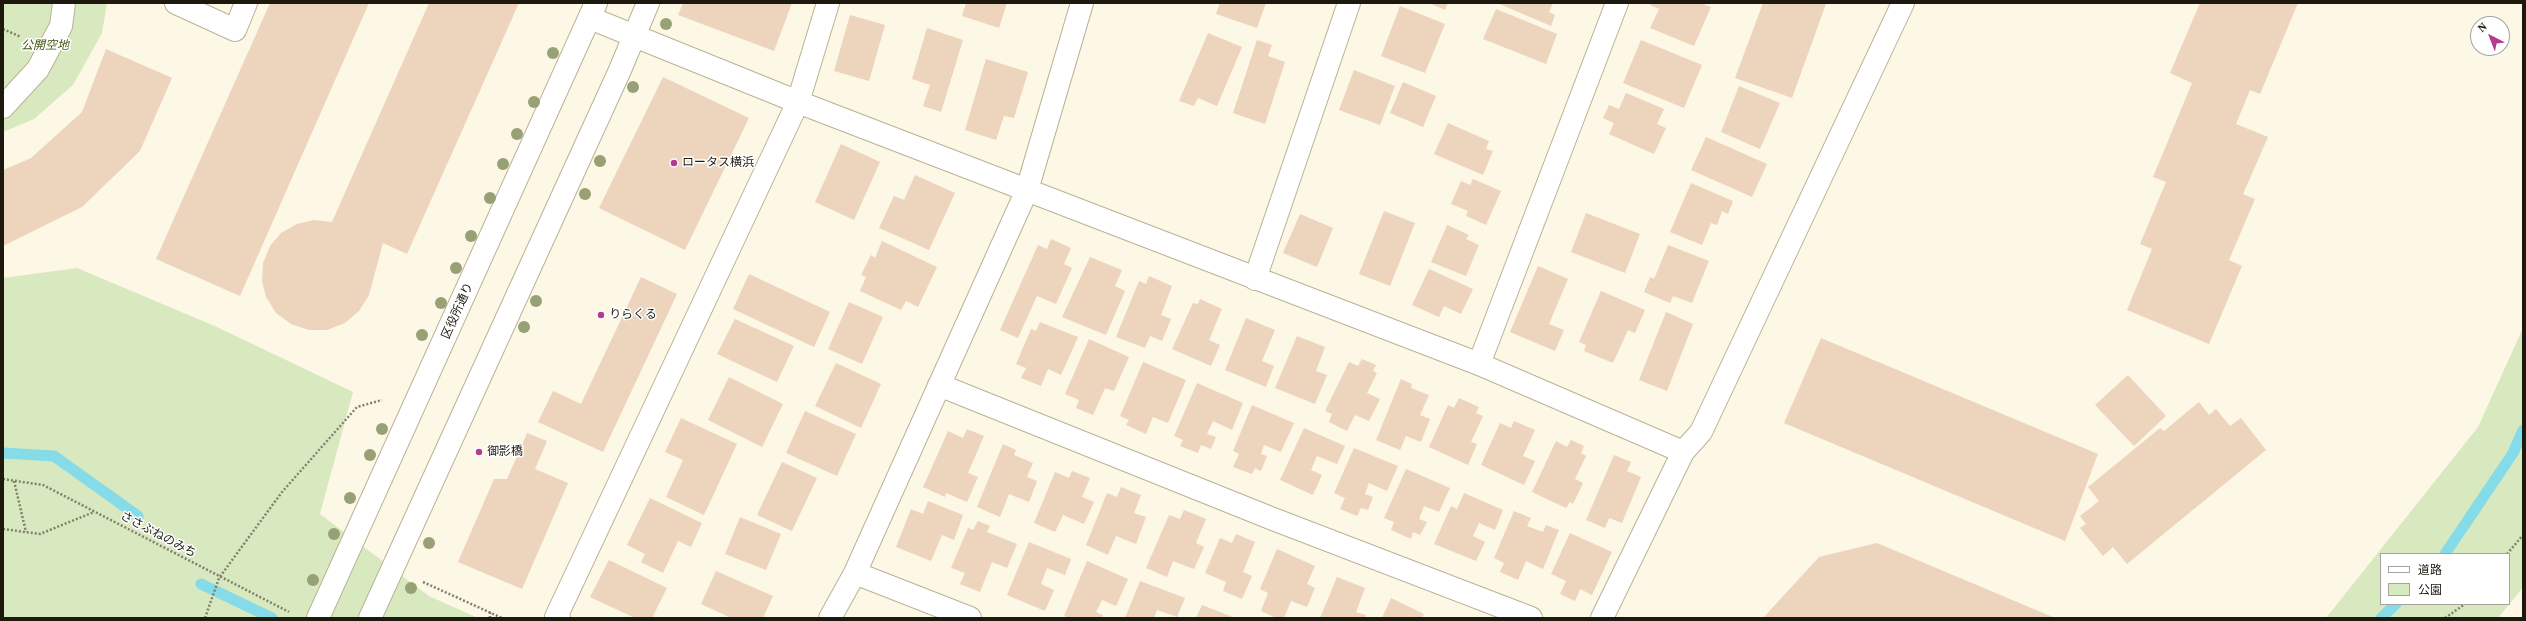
<!DOCTYPE html>
<meta charset="utf-8">
<style>
body{margin:0}
#map{position:relative;width:2526px;height:621px;overflow:hidden;background:#fdf7e5;font-family:"Source Serif 4","Noto Sans JP",serif}
canvas{display:block}
.frame{position:absolute;inset:0;border:4px solid #1d190f;pointer-events:none}
.legend{position:absolute;left:2380px;top:553px;width:130px;height:52px;box-sizing:border-box;background:#fff;border:1px solid #a5a39f;margin:0;padding:5px 7px;list-style:none;font-size:12px;color:#1d190f}
.legend li{display:flex;align-items:center;gap:8px;height:20px}
.legend b{width:20px;border:1px solid #a5a39f}
.north{position:absolute;left:2470px;top:16px;width:40px;height:40px;box-sizing:border-box;background:#fff;border:1px solid #a5a39f;border-radius:50%;rotate:318deg;font-size:11px;font-weight:700;line-height:16px;text-align:center;color:#1d190f}
.north::after{content:'';display:block;margin:auto;width:14px;height:18px;background:#b53b8f;clip-path:polygon(50% 0,100% 100%,50% 72%,0 100%)}
</style>
<div id="map">
<canvas width="2526" height="621"></canvas>
<div class="frame"></div>
<ul class="legend">
<li><b style="height:5px;background:#fff"></b>道路</li>
<li><b style="height:11px;background:#d9e9bf"></b>公園</li>
</ul>
<div class="north">N</div>
</div>
<script>
const g = document.querySelector('canvas').getContext('2d');
g.lineJoin = 'round';
function fill(path, color) { g.fillStyle = color; g.fill(path, 'evenodd'); }
const toPath = rows => new Path2D(rows.map(r => 'M' + r).join(''));
function strokePath(path, color, width, dash) { g.strokeStyle = color; g.lineWidth = width; g.lineCap = dash ? 'butt' : 'round'; g.setLineDash(dash || []); g.stroke(path); }
function write(font, color, halo, rows, align = 'center') {
  g.font = font + ' "Source Serif 4","Noto Sans JP",serif'; g.lineWidth = 3; g.setLineDash([]); g.textBaseline = 'middle'; g.strokeStyle = halo; g.fillStyle = color; for (const [text, x, y, turn = 0] of rows) {
    g.save(); g.translate(x, y); g.rotate((+turn || 0) * Math.PI / 180); g.textAlign = isNaN(turn) ? turn : align; if (halo) g.strokeText(text, 0, 0); g.fillText(text, 0, 0); g.restore();
  }
}
fill(toPath([
 [3,3,107,3,102,33,73,85,34,119,3,132],
 [77,268,217,327,353,392,320,514,429,596,478,618,3,618,3,278],
 [2523,328,2523,586,2520,591,2498,618,2326,618,2478,427],
 [2381,554,2509,554,2509,604,2381,604]
]), '#d9e9bf');
strokePath(toPath([
 [3,453,54,456,138,516],
 [2445,554,2513,453,2523,430],
 [201,584,272,618],
 [2381,618,2396,604]
]), '#86dbe9', 11);
fill(toPath([
 [270,3,369,3,240,296,156,259],
 [429,3,519,3,407,254,383,243,369,295,359,311,345,323,327,330,309,330,291,324,276,313,266,297,262,281,263,263,270,246,281,233,297,224,314,220,332,222],
 [683,3,792,3,774,51,678,15],
 [966,3,1007,3,999,28,962,16],
 [1220,3,1266,3,1257,28,1216,14],
 [1429,3,1448,3,1445,10],
 [1497,3,1553,3,1549,12,1555,15,1551,26],
 [1651,3,1701,3,1711,7,1694,46,1650,28,1659,9,1650,5],
 [1763,3,1826,4,1792,98,1735,78],
 [2200,3,2298,3,2260,94,2250,90,2236,124,2268,137,2243,194,2255,199,2229,260,2242,266,2209,344,2127,310,2152,249,2140,244,2166,182,2153,177,2192,83,2170,73],
 [1400,6,1445,24,1425,73,1381,56],
 [1496,9,1557,34,1546,64,1483,39],
 [850,15,885,25,869,81,834,71],
 [927,28,963,40,941,112,923,106,930,85,912,79],
 [1208,33,1242,47,1217,106,1198,98,1194,106,1179,101],
 [1257,40,1272,45,1268,56,1285,62,1265,124,1233,113],
 [1641,40,1702,65,1684,108,1623,83],
 [106,49,172,78,140,151,82,207,3,246,3,170,31,158,82,112],
 [986,59,1028,72,1014,118,1004,116,996,140,965,130],
 [1354,70,1395,86,1380,125,1339,110],
 [663,77,749,118,685,250,599,208],
 [1403,82,1436,96,1423,127,1390,113],
 [1739,86,1780,103,1760,149,1721,132],
 [1626,93,1664,109,1657,124,1666,128,1654,154,1609,134,1614,123,1603,118,1609,105,1619,109],
 [1448,123,1489,141,1486,149,1493,151,1483,175,1434,154],
 [1706,137,1767,164,1752,197,1691,170],
 [841,144,880,162,854,220,815,202],
 [915,175,955,193,929,250,879,228,894,196,904,200],
 [1473,179,1501,191,1486,225,1466,216,1468,211,1451,204,1461,181,1470,185],
 [1691,183,1733,201,1728,214,1722,211,1717,225,1711,223,1702,245,1670,232],
 [1384,211,1415,223,1390,286,1359,274],
 [1586,213,1640,234,1625,273,1571,252],
 [1300,214,1333,228,1317,267,1283,253],
 [1447,225,1469,235,1466,239,1479,245,1466,276,1431,262],
 [1051,239,1071,248,1064,264,1072,268,1056,304,1037,296,1018,338,1000,330,1038,245,1047,249],
 [882,241,937,267,918,307,906,301,901,310,860,291,866,277,861,275,871,255,875,258],
 [1668,245,1709,261,1692,303,1673,296,1670,303,1644,292,1650,277,1654,279],
 [1090,257,1122,270,1115,286,1125,291,1106,335,1062,317],
 [1538,266,1568,279,1549,324,1564,330,1555,351,1510,332],
 [1429,269,1473,289,1461,314,1444,306,1439,317,1412,305],
 [749,274,830,312,814,347,733,309],
 [1149,276,1172,286,1161,315,1171,319,1162,341,1150,336,1145,348,1116,337,1139,281,1146,284],
 [641,277,677,294,603,452,538,422,553,391,581,404],
 [1601,291,1645,310,1635,333,1628,330,1613,363,1584,351,1586,345,1579,342],
 [1200,299,1222,309,1209,340,1220,345,1211,366,1172,349,1193,303,1198,304],
 [849,302,883,317,862,364,828,349],
 [1666,312,1693,324,1667,391,1639,380],
 [1246,318,1275,330,1262,361,1274,366,1266,387,1225,370],
 [735,319,794,346,777,382,717,354],
 [1040,322,1078,337,1061,375,1048,369,1041,386,1021,378,1026,368,1016,364,1031,329,1036,331],
 [1297,336,1325,347,1316,371,1327,375,1315,404,1275,388],
 [1821,338,2098,454,2065,541,1784,423],
 [1089,339,1129,357,1114,391,1105,388,1093,415,1076,408,1079,400,1065,394],
 [1362,359,1376,365,1373,371,1377,373,1367,393,1380,399,1369,421,1355,415,1347,431,1329,422,1332,414,1325,411,1349,362,1358,366],
 [1143,362,1186,380,1168,423,1153,417,1146,434,1126,425,1129,420,1120,416],
 [836,363,881,384,861,428,815,406],
 [2128,375,2166,416,2134,446,2095,405],
 [729,377,783,404,762,447,708,420],
 [1401,379,1412,384,1411,388,1429,395,1420,415,1430,419,1421,442,1406,436,1400,450,1376,440],
 [1197,383,1243,403,1232,430,1213,421,1207,434,1216,437,1211,449,1201,445,1198,453,1180,446,1183,440,1174,436],
 [1459,398,1479,407,1476,413,1483,416,1471,442,1477,444,1468,465,1429,447,1448,405,1454,408],
 [2199,402,2209,415,2216,409,2230,426,2241,418,2266,450,2127,564,2113,547,2103,556,2080,528,2086,524,2080,516,2099,501,2088,487,2160,428,2164,431],
 [1252,405,1294,423,1281,452,1264,445,1261,454,1267,456,1261,471,1255,468,1252,474,1233,467,1239,454,1233,451],
 [805,411,856,434,837,476,786,453],
 [681,418,737,444,704,515,666,497,683,460,665,452],
 [1514,421,1535,430,1523,456,1535,461,1524,485,1481,465,1500,423,1511,428],
 [1304,428,1345,446,1337,464,1317,456,1311,470,1322,475,1313,495,1280,480],
 [967,429,984,436,968,473,978,477,967,502,946,493,945,497,923,487,948,431,963,438],
 [527,433,547,441,535,469,568,483,522,589,458,562,494,479,507,479],
 [1571,440,1584,446,1581,453,1586,456,1575,479,1583,483,1573,504,1570,502,1566,508,1532,492,1556,441,1567,447],
 [1003,444,1016,450,1014,455,1033,463,1027,477,1037,481,1029,502,1009,494,1000,517,977,507],
 [1354,448,1398,466,1387,491,1369,483,1365,494,1373,497,1368,510,1361,508,1357,516,1340,509,1345,498,1334,493],
 [1614,455,1631,462,1627,471,1641,477,1622,523,1609,518,1605,528,1586,520],
 [782,462,817,478,792,531,757,515],
 [1406,469,1450,488,1439,512,1424,506,1419,519,1427,522,1420,535,1413,532,1411,539,1391,530,1394,522,1384,518],
 [1072,471,1090,478,1082,497,1094,502,1084,524,1063,515,1055,532,1034,523,1055,472,1069,478],
 [1121,487,1141,495,1134,513,1146,517,1136,544,1116,536,1108,555,1086,545,1107,493,1117,497],
 [1464,493,1503,510,1495,530,1479,523,1473,536,1485,542,1476,561,1434,544,1451,506,1457,509],
 [650,498,702,523,691,547,678,541,663,573,641,562,645,554,627,545],
 [928,501,963,515,954,540,942,535,931,561,896,547,911,509,923,514],
 [1184,510,1206,519,1196,543,1204,547,1194,569,1173,561,1167,577,1146,568,1169,515,1180,519],
 [1514,511,1531,518,1527,526,1543,532,1546,525,1559,530,1543,569,1526,561,1518,580,1500,572,1504,563,1494,558],
 [740,517,781,534,766,570,725,554],
 [978,521,990,526,987,532,1017,544,1007,568,992,562,980,592,960,584,965,573,951,568,968,528,973,530],
 [1570,533,1612,552,1592,595,1580,589,1575,601,1560,594,1566,581,1551,574],
 [1236,534,1255,542,1243,572,1252,576,1242,599,1223,591,1226,582,1205,573,1220,538,1232,543],
 [1029,542,1071,559,1065,575,1047,568,1041,584,1054,590,1045,611,1007,595],
 [1877,543,2055,618,1763,618,1819,557],
 [1277,549,1315,566,1307,584,1315,588,1307,607,1291,601,1284,618,1276,618,1261,611,1268,593,1260,589],
 [609,560,667,588,652,618,635,618,590,597],
 [1087,561,1128,579,1116,606,1102,600,1096,612,1103,615,1102,618,1069,618,1064,616],
 [716,571,773,596,763,618,731,618,701,604],
 [1337,577,1365,588,1356,612,1366,615,1365,618,1320,618],
 [1140,581,1185,598,1177,617,1157,610,1154,618,1125,618],
 [1391,598,1424,614,1422,618,1382,618],
 [1202,605,1235,618,1196,618]
]), '#ecd4bd');
const street = toPath([
 [176,3,235,30,246,3],
 [3,107,38,69,61,26,64,3],
 [1255,279,1349,3],
 [1479,364,1617,3],
 [939,385,1273,519,1531,618],
 [855,573,970,618],
 [559,618,556,617,798,102,828,3],
 [830,618,855,573,1027,190,1082,3],
 [1602,618,1683,452]
]);
const secondary = toPath([
 [590,18,798,102,1479,364,1683,452,1701,432,1903,3],
 [318,618,596,3],
 [370,618,620,70,648,3]
]);
strokePath(street, '#bbb195', 24);
strokePath(secondary, '#bbb195', 24);
strokePath(toPath([
 [3,29,21,37],
 [3,479,43,485,289,612],
 [14,481,26,532],
 [3,529,40,534,94,512],
 [2507,554,2523,535],
 [423,582,502,618],
 [490,612,490,618],
 [205,618,219,578,282,492,357,407,382,400],
 [2445,618,2465,604]
]), '#837e70', 2.5, [2, 2]);
strokePath(street, '#fff', 22);
strokePath(secondary, '#fff', 22);
g.fillStyle = '#98a075';
for (const [x, y] of [
 [666,24],
 [553,53],
 [633,87],
 [534,102],
 [517,134],
 [600,161],
 [503,164],
 [585,194],
 [490,198],
 [471,236],
 [456,268],
 [536,301],
 [441,303],
 [524,327],
 [422,335],
 [382,429],
 [370,455],
 [350,498],
 [334,534],
 [429,543],
 [313,580],
 [411,588]
]) { g.beginPath(); g.arc(x, y, 6, 0, 2 * Math.PI); g.fill(); }
for (const [x, y, r, color] of [
 [674,163,4,"#b53b8f"],
 [601,315,4,"#b53b8f"],
 [479,452,4,"#b53b8f"]
]) { const dot = new Path2D(); dot.arc(x, y, r, 0, 2 * Math.PI); g.fillStyle = color; g.fill(dot); strokePath(dot, '#fff', 1.5); }
write('italic 12px', '#465919', '#fff', [
 ["公開空地",45,46]
]);
write('12px', '#1d190f', '#fff', [
 ["ロータス横浜",682,163],
 ["りらくる",609,315],
 ["御影橋",487,452]
], 'left');
write('12px', '#1d190f', '#fff', [
 ["区役所通り",458,311,-66],
 ["ささぶねのみち",158,535,28]
]);
</script>
